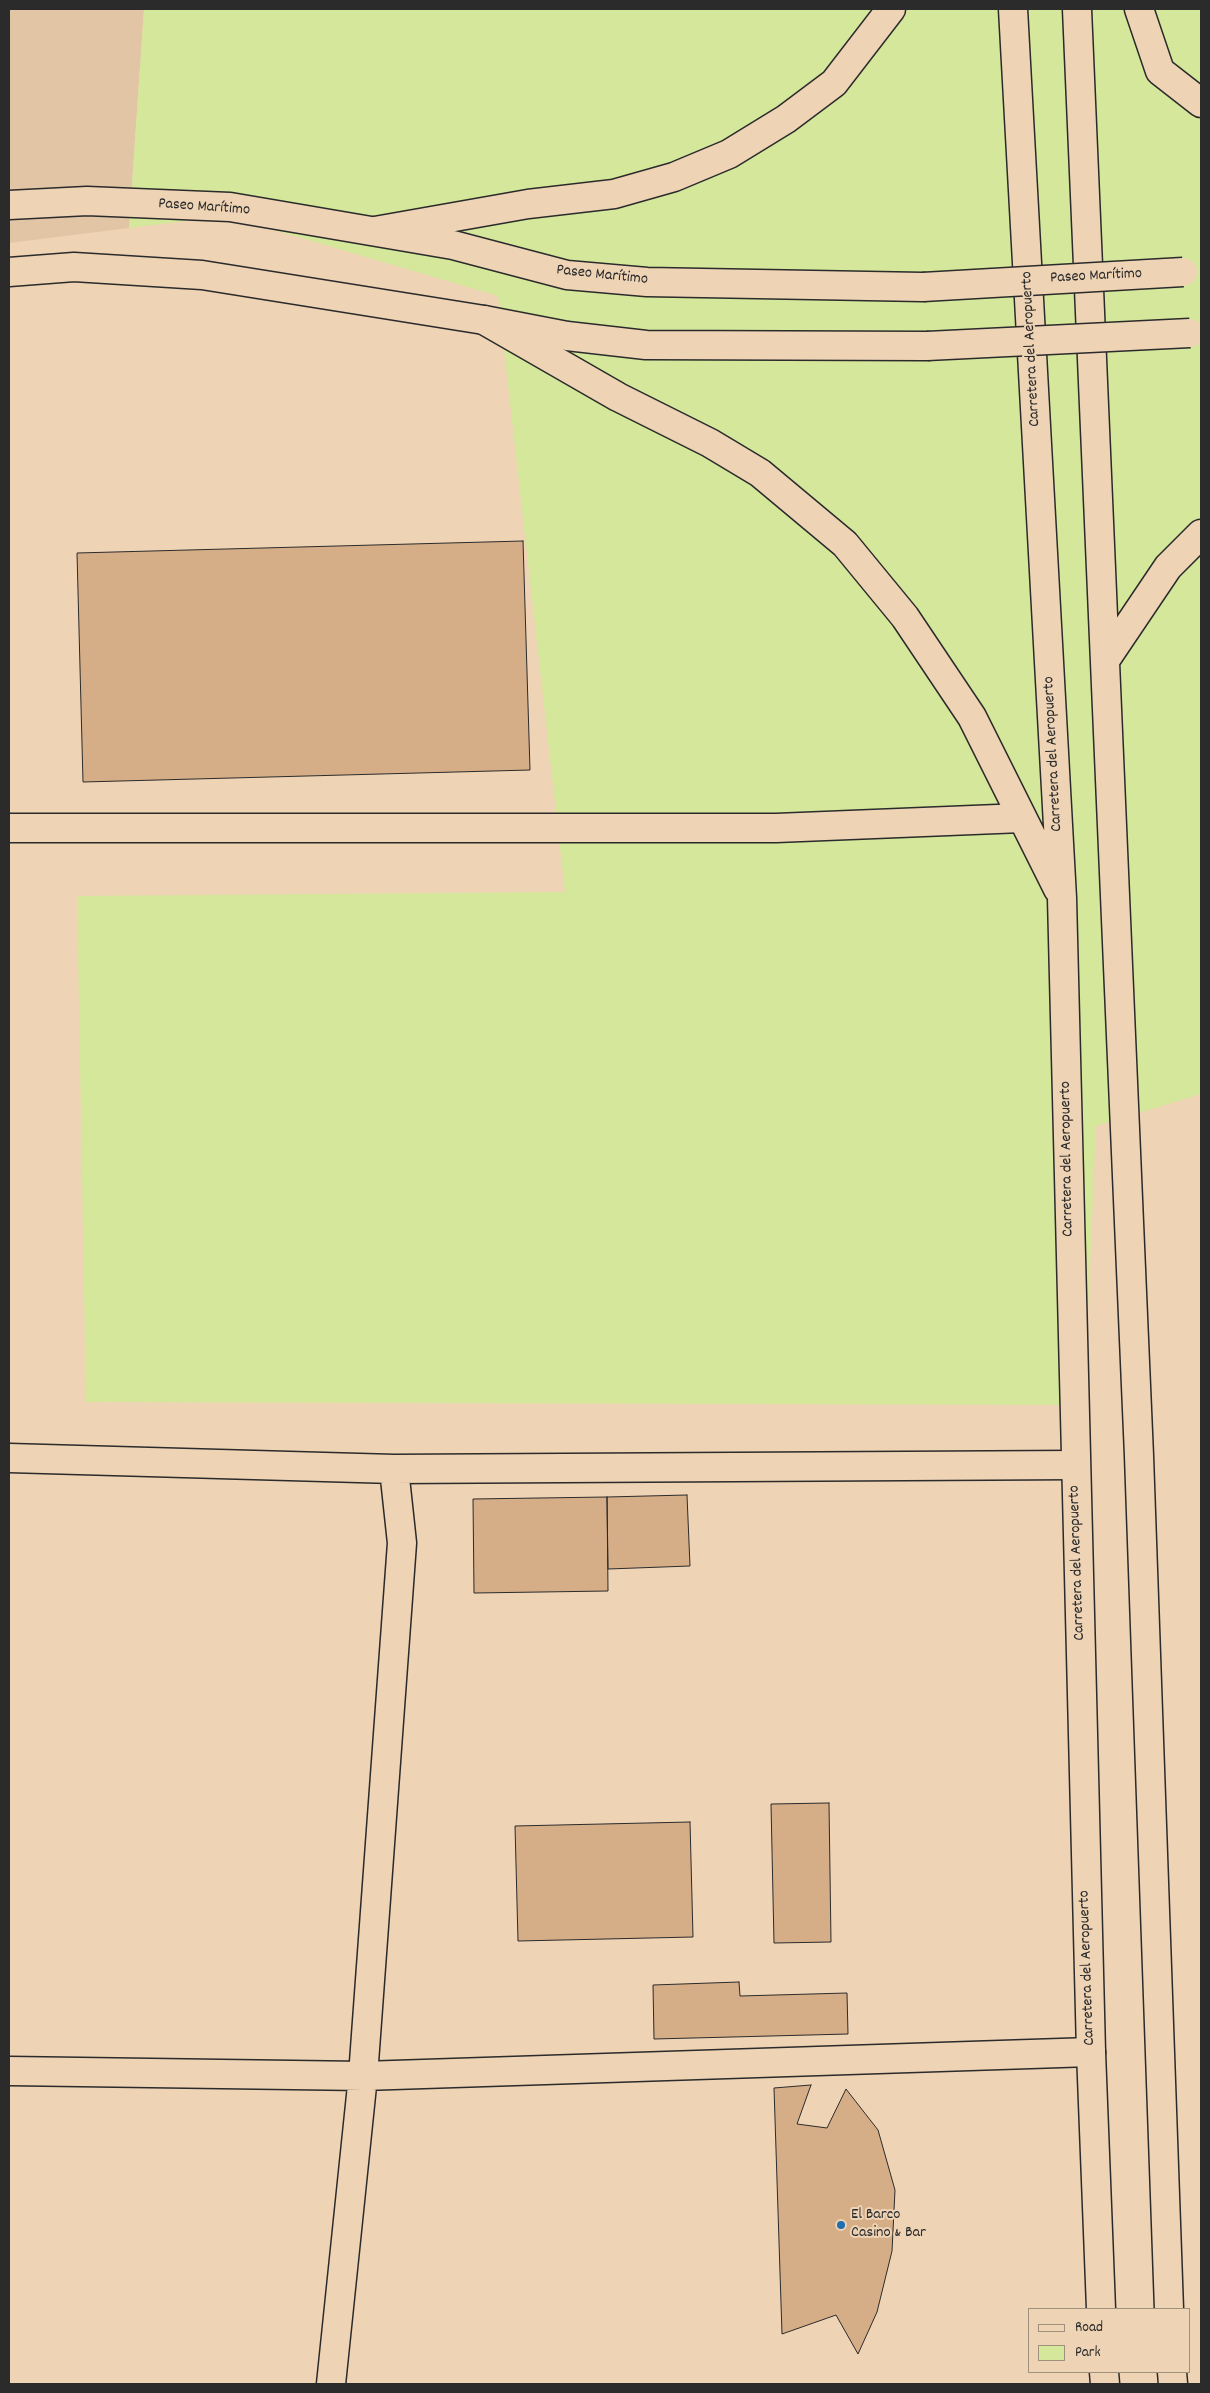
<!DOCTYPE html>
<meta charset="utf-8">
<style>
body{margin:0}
#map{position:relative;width:1210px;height:2393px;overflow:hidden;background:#eed3b5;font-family:Dekko,sans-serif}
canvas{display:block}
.frame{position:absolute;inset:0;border:10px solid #2b2b2b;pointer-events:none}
.legend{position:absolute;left:1028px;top:2308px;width:162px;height:65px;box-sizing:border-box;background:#eed3b5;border:1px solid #a0907e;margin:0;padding:6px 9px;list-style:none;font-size:15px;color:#2b2b2b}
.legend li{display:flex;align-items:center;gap:10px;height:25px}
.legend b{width:25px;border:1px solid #a0907e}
</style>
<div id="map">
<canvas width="1210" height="2393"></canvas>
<div class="frame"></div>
<ul class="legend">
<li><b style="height:6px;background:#eed3b5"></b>Road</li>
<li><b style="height:14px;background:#d4e79b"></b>Park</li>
</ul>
</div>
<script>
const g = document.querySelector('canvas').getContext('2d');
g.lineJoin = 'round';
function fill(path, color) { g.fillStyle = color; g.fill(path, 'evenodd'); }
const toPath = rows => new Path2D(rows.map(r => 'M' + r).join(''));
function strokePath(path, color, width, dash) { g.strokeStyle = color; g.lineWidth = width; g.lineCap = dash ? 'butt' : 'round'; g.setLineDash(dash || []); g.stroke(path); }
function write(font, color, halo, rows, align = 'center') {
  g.font = font + ' Dekko,sans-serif'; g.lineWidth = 4; g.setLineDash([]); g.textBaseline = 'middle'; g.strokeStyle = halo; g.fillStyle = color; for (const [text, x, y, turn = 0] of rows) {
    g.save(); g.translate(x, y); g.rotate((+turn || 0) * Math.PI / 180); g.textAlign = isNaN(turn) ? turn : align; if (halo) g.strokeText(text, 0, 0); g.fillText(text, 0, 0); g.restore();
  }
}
fill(toPath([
 [9,9,144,9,129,228,9,243]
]), '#e2c5a5');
fill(toPath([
 [144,9,1201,9,1201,1094,1096,1126,1084,1405,86,1402,77,896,565,892,498,296,227,216,129,228]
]), '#d4e79b');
const building = toPath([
 [523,541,530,770,83,782,77,553,523,541],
 [687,1495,690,1566,608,1569,607,1497,687,1495],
 [607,1497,608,1591,474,1593,473,1499,607,1497],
 [829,1803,831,1942,774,1943,771,1804,829,1803],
 [690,1822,693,1937,518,1941,515,1826,690,1822],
 [739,1982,740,1996,847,1993,848,2034,654,2039,653,1985,739,1982],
 [811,2085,797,2124,827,2128,846,2089,878,2130,895,2190,892,2251,877,2312,858,2354,836,2315,782,2334,774,2088,811,2085]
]);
fill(building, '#d5ad87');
strokePath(building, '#2b2b2b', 1);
const minor = toPath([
 [9,828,776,828,1022,818],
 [9,1458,394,1469,1075,1465],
 [9,2071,363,2076,1091,2052],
 [331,2384,363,2076,402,1543,394,1469]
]);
const secondary = toPath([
 [9,205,87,201,230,207,453,245,567,275,647,282,923,287],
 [9,272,74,267,202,275,484,320,567,336,646,345,927,346]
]);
const primary = toPath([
 [1013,9,1062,898,1091,2052,1101,2309],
 [1077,9,1139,1456,1169,2309],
 [1139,9,1160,71,1201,103],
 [375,231,528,204,614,194,674,177,729,154,786,119,834,83,891,9],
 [484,320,618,397,710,443,760,473,845,544,905,617,972,717,1058,889],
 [1106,659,1168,567,1201,534],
 [1104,2372,1105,2384],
 [1172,2372,1173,2384]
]);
strokePath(minor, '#2b2b2b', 31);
strokePath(secondary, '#2b2b2b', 31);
strokePath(primary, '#2b2b2b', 31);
strokePath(minor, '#eed3b5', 28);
strokePath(secondary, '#eed3b5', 28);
strokePath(primary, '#eed3b5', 28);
const secondaryBridge = toPath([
 [923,287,1183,272],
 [927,346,1190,333]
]);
strokePath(secondaryBridge, '#2b2b2b', 31, []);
strokePath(secondaryBridge, '#eed3b5', 28);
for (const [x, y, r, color] of [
 [841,2225,5,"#1f6fb2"]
]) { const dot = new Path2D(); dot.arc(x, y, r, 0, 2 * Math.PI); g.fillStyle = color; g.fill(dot); strokePath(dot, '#eed3b5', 2); }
write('16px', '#2b2b2b', '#eed3b5', [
 ["Paseo Marítimo",204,208,4],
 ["Paseo Marítimo",602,276,6],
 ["Paseo Marítimo",1096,277,-3],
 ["Carretera del Aeropuerto",1032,349,-93],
 ["Carretera del Aeropuerto",1054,754,-93],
 ["Carretera del Aeropuerto",1068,1159,-91],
 ["Carretera del Aeropuerto",1078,1563,-92],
 ["Carretera del Aeropuerto",1088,1968,-92]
]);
write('16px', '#2b2b2b', '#eed3b5', [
 ["El Barco",851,2216],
 ["Casino & Bar",851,2234]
], 'left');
</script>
